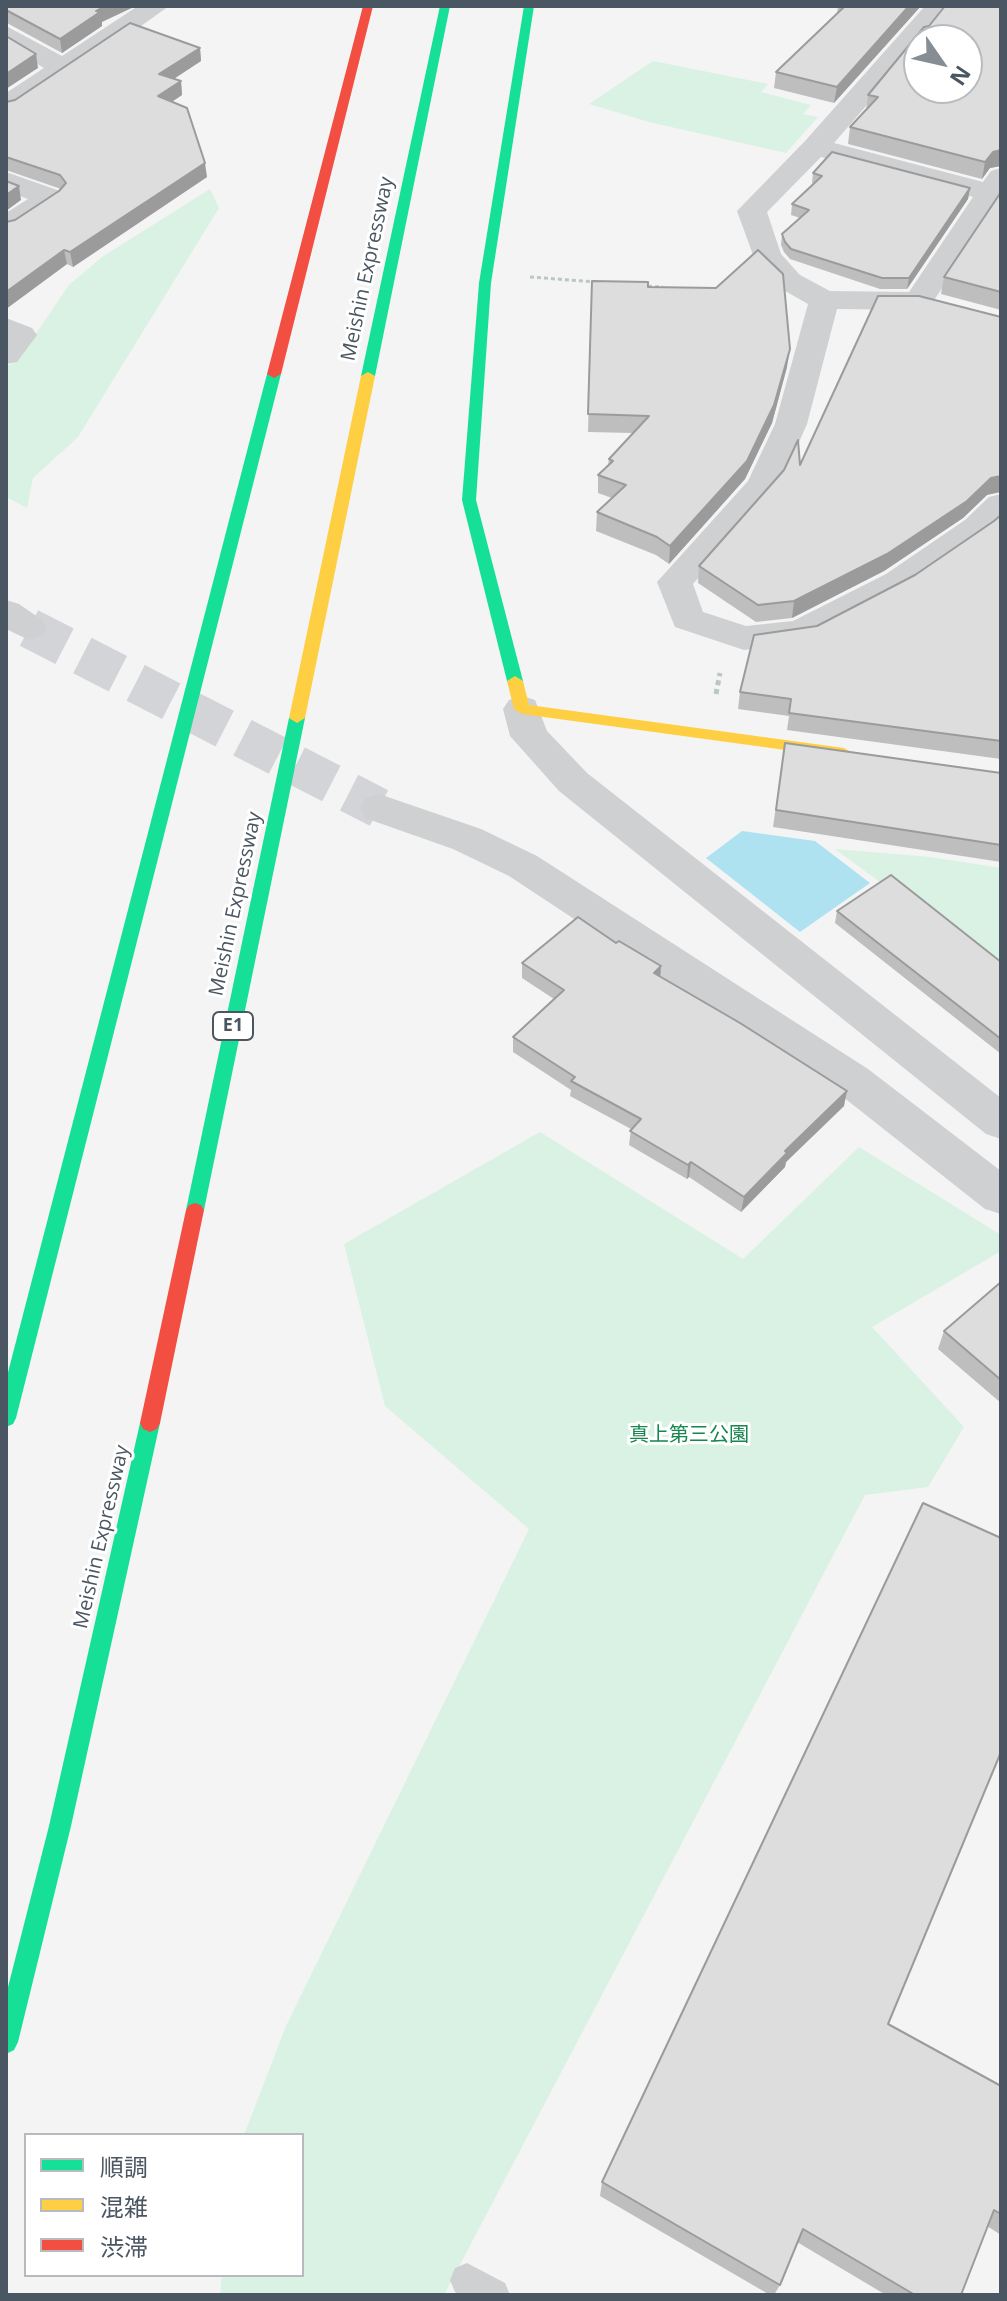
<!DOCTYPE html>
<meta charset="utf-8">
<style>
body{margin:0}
#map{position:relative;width:1007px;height:2301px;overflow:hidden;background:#f4f4f4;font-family:"Open Sans","Noto Sans JP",sans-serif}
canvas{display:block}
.frame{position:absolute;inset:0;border:8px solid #4a5661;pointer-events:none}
.legend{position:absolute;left:24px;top:2133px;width:280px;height:144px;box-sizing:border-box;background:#fff;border:2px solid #b7bbc0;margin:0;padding:10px 14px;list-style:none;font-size:24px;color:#4a5661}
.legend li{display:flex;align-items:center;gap:16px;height:40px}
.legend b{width:40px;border:2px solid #b7bbc0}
.north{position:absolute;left:903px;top:24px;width:80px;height:80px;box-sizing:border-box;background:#fff;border:2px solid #b7bbc0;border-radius:50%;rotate:124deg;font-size:22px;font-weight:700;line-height:32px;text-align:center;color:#4a5661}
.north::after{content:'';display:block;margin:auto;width:28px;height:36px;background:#868d94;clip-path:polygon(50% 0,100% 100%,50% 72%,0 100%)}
</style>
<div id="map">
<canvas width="1007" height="2301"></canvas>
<div class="frame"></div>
<ul class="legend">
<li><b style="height:10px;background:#16e098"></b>順調</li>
<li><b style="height:10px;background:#ffcf43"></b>混雑</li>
<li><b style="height:10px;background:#f24e42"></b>渋滞</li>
</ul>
<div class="north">N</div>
</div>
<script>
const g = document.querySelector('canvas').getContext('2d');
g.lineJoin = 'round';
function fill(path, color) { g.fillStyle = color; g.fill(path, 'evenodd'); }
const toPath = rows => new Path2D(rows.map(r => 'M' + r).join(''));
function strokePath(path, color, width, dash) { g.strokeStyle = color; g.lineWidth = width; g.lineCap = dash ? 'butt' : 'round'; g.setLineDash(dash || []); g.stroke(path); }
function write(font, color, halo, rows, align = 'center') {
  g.font = font + ' "Open Sans","Noto Sans JP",sans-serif'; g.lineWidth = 6; g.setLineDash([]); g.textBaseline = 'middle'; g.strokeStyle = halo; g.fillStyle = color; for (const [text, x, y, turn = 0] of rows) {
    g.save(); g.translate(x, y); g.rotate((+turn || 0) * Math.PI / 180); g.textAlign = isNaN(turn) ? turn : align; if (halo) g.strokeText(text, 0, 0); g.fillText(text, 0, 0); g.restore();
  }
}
fill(toPath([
 [653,61,768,84,761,92,811,105,803,114,818,117,786,153,649,122,589,104],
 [210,189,219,208,78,437,33,478,27,508,6,497,6,367,18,360,69,285,102,257],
 [835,849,930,857,1001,868,1001,971],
 [540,1132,743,1259,859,1147,1001,1235,1001,1251,872,1327,964,1427,928,1487,865,1495,444,2295,220,2295,222,2275,302,2275,302,2135,244,2135,286,2026,529,1529,385,1406,344,1244]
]), '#d9f2e3');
fill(toPath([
 [742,831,815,841,870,883,800,932,706,858]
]), '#aee2f0');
strokePath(toPath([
 [29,628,379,808]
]), '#d2d4d7', 40, [40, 20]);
strokePath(toPath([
 [530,277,596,282],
 [641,286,663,287]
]), '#bcc7c4', 3, [4, 3]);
strokePath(toPath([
 [716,694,720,673]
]), '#bcc7c4', 5, [5, 4]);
fill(toPath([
 [467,2263,505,2283,510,2295,461,2295,455,2292,450,2280,455,2268,467,2263]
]), '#ced0d2');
fill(toPath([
 [138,6,169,6,74,74,16,111,6,113,6,93,44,68,6,45,6,26,62,56,138,6],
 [925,6,952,6,924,40,919,40,919,45,834,143,983,182,991,171,1001,168,1001,204,998,203,929,308,918,310,837,309,807,424,780,485,693,584,703,612,746,626,793,621,886,574,965,520,989,497,1001,494,1001,524,989,536,910,590,813,640,744,650,675,627,657,582,748,481,775,424,808,304,778,287,756,263,737,211,805,141,925,6],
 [821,157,973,197,909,292,830,291,800,275,781,254,767,212,821,157],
 [6,172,60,191,65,197,60,203,16,232,6,235,6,213,28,199,6,191,6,172],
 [6,318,32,328,37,335,17,362,6,364,6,318],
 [6,600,19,604,42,620,47,628,42,636,29,640,6,629,6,600],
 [522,696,535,700,547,731,587,773,1001,1098,1001,1139,986,1134,559,791,510,736,503,709,509,700,522,696],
 [379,794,481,829,537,856,868,1069,1001,1171,1001,1214,985,1209,838,1093,509,876,453,849,365,818,360,808,365,798,379,794]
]), '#ced0d2');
fill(toPath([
 [440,6,450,6,375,376,368,380,361,376,440,6],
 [524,6,534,6,491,283,476,500,523,681,515,686,507,681,462,500,479,283,524,6],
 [274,370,281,374,16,1418,13,1424,6,1427,6,1380,267,374,274,370],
 [297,713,305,718,204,1210,201,1215,195,1217,189,1215,186,1210,289,718,297,713],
 [150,1414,157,1417,160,1423,71,1826,18,2042,14,2050,6,2054,6,1995,49,1826,140,1423,143,1417,150,1414]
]), '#16e098');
fill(toPath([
 [368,372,375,376,305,718,297,723,289,718,361,376,368,372],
 [515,676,523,681,529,705,844,748,852,753,844,758,522,714,514,709,507,681,515,676]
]), '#ffcf43');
fill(toPath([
 [363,6,373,6,281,374,274,378,267,374,363,6],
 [195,1203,201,1205,204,1210,160,1423,157,1429,150,1432,143,1429,140,1423,186,1210,189,1205,195,1203]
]), '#f24e42');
fill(toPath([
 [6,6,102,22,102,26,62,53,7,23,6,24],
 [838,6,921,6,834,103,774,88,776,72,837,14],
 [1001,6,1001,166,990,168,982,179,848,144,850,127,866,111,868,95,929,26],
 [200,48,201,61,174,79,181,81,182,95,172,102,207,177,73,267,67,264,6,309,6,222,15,220,59,191,61,189,6,170,6,102],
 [813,173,970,188,968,199,907,289,880,289,790,259,784,252,781,245,782,234,800,218,791,215,792,204,814,184,812,183],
 [1001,192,1001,310,941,294,944,277],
 [592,281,648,287,787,367,772,423,745,479,669,564,656,555,596,531,597,512,612,498,598,493,598,475,608,465,609,459,633,433,588,432],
 [800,465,987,495,963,518,884,571,792,618,756,622,698,583,699,566],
 [1001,515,1001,759,787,730,789,716,738,709,740,692,817,626,915,575,994,521],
 [785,743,1001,773,1001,862,773,827],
 [837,911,1001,962,1001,1054,835,923],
 [616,943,661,966,660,977,844,1106,786,1162,785,1167,741,1212,689,1177,687,1179,629,1145,631,1129,570,1096,571,1090,513,1052,513,1037,554,999,522,978,522,963],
 [1001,1282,1001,1403,938,1349,944,1331],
 [888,2024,1001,2086,1001,2235,987,2226,961,2295,886,2295,797,2242,780,2285,774,2295,770,2295,600,2196,602,2182]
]), '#bebebf');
fill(toPath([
 [105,6,136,6,102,22,102,26,62,53,60,39,96,11],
 [909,6,921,6,834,103,837,87],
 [200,48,201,61,161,87,159,74],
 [36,54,38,68,6,89,6,74],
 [181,81,182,95,159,110,158,96],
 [1001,150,1001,166,990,168,982,179,985,162,993,152],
 [205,163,207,177,73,267,70,252],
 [19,186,21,200,6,211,6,195],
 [970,188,968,199,907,289,909,278],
 [64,250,67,264,6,309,6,292],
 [790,349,787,367,772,423,745,479,669,564,670,546],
 [1001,476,1001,492,987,495,963,518,884,571,792,618,794,601,991,478],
 [661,966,660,982,654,973],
 [847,1091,844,1106,786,1162,785,1167,741,1212,744,1197,785,1151],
 [691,1162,689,1177,687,1179,688,1165]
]), '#9b9b9b');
const building = toPath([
 [6,6,105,6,96,11,100,12,60,39,6,10,6,6],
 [845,6,909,6,837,87,776,72,845,6],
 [945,6,1001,6,1001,150,993,152,985,162,850,127,878,97,868,95,924,27,929,26,945,6],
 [919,40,967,40,967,88,919,88,919,40],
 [130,23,200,48,159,74,181,81,158,96,187,108,205,163,70,252,64,250,6,292,6,222,15,220,59,191,66,183,60,175,6,157,6,102,15,100,130,23],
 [6,36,36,54,6,74,6,36],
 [832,152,970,188,909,278,882,278,791,249,785,242,782,234,809,210,792,204,822,176,813,173,832,152],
 [6,181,19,186,6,195,6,181],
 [1001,192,1001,292,944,277,1001,192],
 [758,250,783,274,790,349,774,405,747,461,670,546,657,537,597,512,626,485,598,475,613,461,609,459,649,416,588,414,592,281,648,282,648,287,716,288,758,250],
 [878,296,919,296,1001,317,1001,476,991,478,967,501,887,554,794,601,758,605,699,566,784,470,798,440,800,465,878,296],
 [1001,515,1001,741,789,713,791,699,740,692,754,635,817,626,915,575,994,521,1001,515],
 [785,743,1001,773,1001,845,776,810,785,743],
 [891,875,1001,962,1001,1039,837,911,891,875],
 [578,917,616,943,619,941,661,966,654,973,740,1023,847,1091,785,1151,787,1153,744,1197,691,1162,688,1165,630,1131,641,1119,571,1081,575,1077,513,1037,564,990,522,963,578,917],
 [1001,1282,1001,1380,944,1331,1001,1282],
 [923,1503,1001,1538,1001,1752,888,2024,1001,2086,1001,2214,994,2210,961,2295,915,2295,803,2229,780,2285,602,2182,923,1503]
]);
fill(building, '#ddddde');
strokePath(building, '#9b9b9b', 2);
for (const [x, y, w] of [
 [233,1026,40]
]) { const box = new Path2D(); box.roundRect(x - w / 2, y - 14, w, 28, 6); g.fillStyle = '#fff'; g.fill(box); strokePath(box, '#4a5661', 2); }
write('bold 18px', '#4a5661', null, [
 ["E1",233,1026]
]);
write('20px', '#4a5661', '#fff', [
 ["Meishin Expressway",368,269,-78],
 ["Meishin Expressway",236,904,-78],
 ["Meishin Expressway",102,1537,-77]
]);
write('20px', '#17864f', '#fff', [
 ["真上第三公園",689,1435]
]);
</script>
